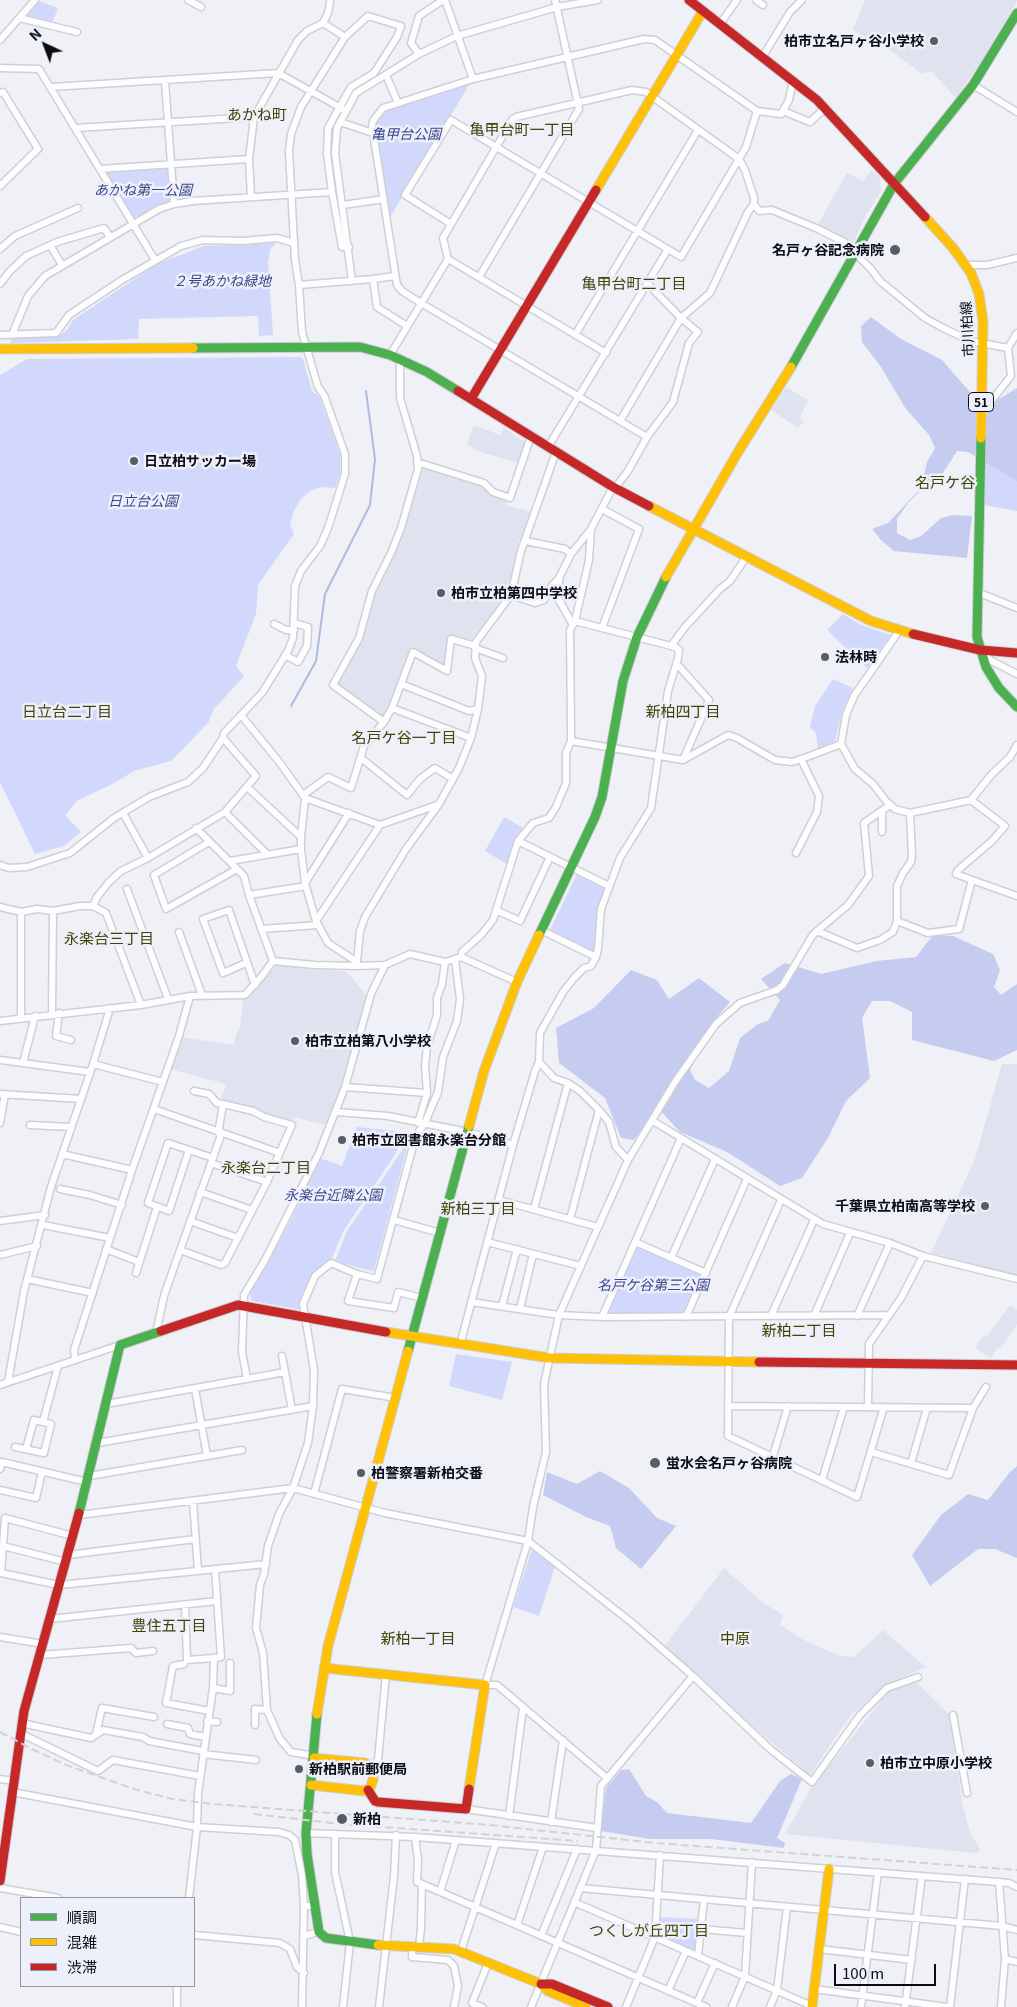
<!DOCTYPE html>
<meta charset="utf-8">
<style>
body{margin:0}
#map{position:relative;width:1017px;height:2007px;overflow:hidden;background:#f0f1f7;font-family:Georgia,"Noto Sans JP",serif}
canvas{display:block}
.legend{position:absolute;left:20px;top:1897px;width:175px;height:90px;box-sizing:border-box;background:#edf0fa;border:1px solid #92949e;margin:0;padding:6px 9px;list-style:none;font-size:15px;color:#0a0b13}
.legend li{display:flex;align-items:center;gap:10px;height:25px}
.legend b{width:25px;border:1px solid #92949e}
.north{position:absolute;left:20px;top:20px;width:50px;height:50px;-webkit-text-stroke:4px #edf0fa;paint-order:stroke;rotate:317deg;font-size:14px;font-weight:700;line-height:20px;text-align:center;color:#0a0b13}
.north::after{content:'';display:block;margin:auto;width:18px;height:22px;background:#0a0b13;clip-path:polygon(50% 0,100% 100%,50% 72%,0 100%)}
.scale{position:absolute;left:834px;top:1964px;width:102px;height:22px;box-sizing:border-box;border:2px solid #0a0b13;border-top:0;padding-left:6px;font-size:15px;line-height:18px;white-space:nowrap;color:#0a0b13;-webkit-text-stroke:4px #edf0fa;paint-order:stroke}
</style>
<div id="map">
<canvas width="1017" height="2007"></canvas>
<ul class="legend">
<li><b style="height:6px;background:#4caf50"></b>順調</li>
<li><b style="height:6px;background:#ffc107"></b>混雑</li>
<li><b style="height:6px;background:#c62828"></b>渋滞</li>
</ul>
<div class="north">N</div>
<div class="scale">100 m</div>
</div>
<script>
const g = document.querySelector('canvas').getContext('2d');
g.lineJoin = 'round';
function fill(path, color) { g.fillStyle = color; g.fill(path, 'evenodd'); }
const toPath = rows => new Path2D(rows.map(r => 'M' + r).join(''));
function strokePath(path, color, width, dash) { g.strokeStyle = color; g.lineWidth = width; g.lineCap = dash ? 'butt' : 'round'; g.setLineDash(dash || []); g.stroke(path); }
function write(font, color, halo, rows, align = 'center') {
  g.font = font + ' Georgia,"Noto Sans JP",serif'; g.lineWidth = 5; g.setLineDash([]); g.textBaseline = 'middle'; g.strokeStyle = halo; g.fillStyle = color; for (const [text, x, y, turn = 0] of rows) {
    g.save(); g.translate(x, y); g.rotate((+turn || 0) * Math.PI / 180); g.textAlign = isNaN(turn) ? turn : align; if (halo) g.strokeText(text, 0, 0); g.fillText(text, 0, 0); g.restore();
  }
}
fill(toPath([
 [865,0,1017,0,1017,1,988,53,956,98,931,71,922,74,894,53,853,30],
 [872,170,880,177,881,192,866,215,852,246,846,240,818,224,847,173,863,181],
 [786,387,808,400,800,418,804,421,798,428,771,410],
 [474,425,500,435,504,428,526,443,519,463,480,452,467,444],
 [424,467,482,486,508,499,506,505,532,512,523,537,520,537,507,594,471,640,467,642,449,636,446,663,441,665,411,650,385,716,381,717,339,687,338,683,361,640,375,592,387,565,394,555,402,536],
 [278,964,306,969,346,971,367,996,342,1086,325,1125,297,1118,286,1121,221,1100,226,1084,170,1069,181,1037,233,1045,238,1028,240,1029,243,1001],
 [1002,1064,1017,1064,1017,1275,931,1253,975,1159],
 [1010,1305,1017,1310,1017,1324,1001,1348,998,1347,991,1358,975,1348,984,1335,987,1337],
 [724,1568,762,1602,783,1615,780,1625,802,1639,840,1656,854,1657,883,1630,926,1667,884,1685,850,1716,810,1775,730,1707,664,1647],
 [916,1682,949,1714,962,1801,970,1833,978,1845,980,1851,975,1853,785,1834,811,1788,890,1690]
]), '#dfe3f0');
fill(toPath([
 [39,1,58,8,52,23,26,17],
 [468,84,469,85,390,217,376,129,378,118,386,111],
 [166,168,168,170,170,200,135,217,132,217,106,174,108,171],
 [276,243,270,250,268,263,273,335,259,336,258,316,139,319,138,339,11,343,12,337,58,336,67,330,73,320,157,264,204,246],
 [300,357,303,359,312,391,319,396,340,454,340,474,335,488,320,487,310,491,300,500,293,513,290,525,294,534,258,585,256,614,236,666,244,676,214,709,208,723,171,761,134,771,116,782,77,801,65,815,81,832,64,846,35,854,0,782,0,375,27,359],
 [1017,395,1017,511,979,504,985,412],
 [843,614,861,625,891,635,867,668,827,630],
 [833,679,853,688,842,712,835,741,818,749,816,733,810,727,815,706],
 [504,817,525,829,512,847,507,864,485,851],
 [577,874,603,886,605,890,595,949,591,952,549,932],
 [357,1127,407,1132,394,1156,344,1230,331,1260,313,1275,303,1310,252,1301,249,1293,290,1222,320,1158,342,1166],
 [411,1133,374,1270,371,1271,335,1261,347,1231,403,1149],
 [639,1247,700,1274,700,1277,685,1313,682,1314,610,1314,608,1311,636,1248],
 [456,1354,512,1362,502,1400,449,1386],
 [532,1549,555,1567,539,1616,513,1607],
 [659,1917,700,1919,696,1950,694,1952,669,1940,670,1930,659,1929]
]), '#d1d8fb');
fill(toPath([
 [871,317,901,339,942,360,975,398,986,407,1017,388,1017,481,968,452,957,451,943,473,936,475,908,503,897,519,897,533,910,540,921,536,941,518,953,515,972,516,967,558,894,551,881,540,872,529,888,523,921,488,927,462,935,448,929,435,906,409,881,367,862,342,861,326],
 [933,935,953,936,993,954,1000,970,994,987,1001,995,1017,984,1017,1050,994,1061,912,1040,912,1012,890,1001,872,1001,862,1018,870,1078,846,1101,828,1138,802,1178,780,1186,727,1152,680,1132,658,1108,634,1140,621,1138,605,1098,559,1063,556,1028,594,1008,631,970,657,980,669,999,699,978,730,1002,712,1023,690,1070,695,1080,709,1088,729,1071,740,1038,758,1024,768,1021,780,1000,761,979,785,963,821,974,877,961,916,957],
 [1017,1466,1017,1558,995,1549,978,1549,930,1586,912,1555,941,1515,968,1494,988,1500,1010,1472],
 [600,1471,629,1488,657,1518,676,1526,641,1569,616,1548,610,1526,586,1517,543,1495,547,1472,577,1484],
 [629,1769,646,1796,657,1802,667,1813,751,1823,780,1781,791,1774,802,1779,777,1838,785,1843,784,1848,711,1839,650,1839,601,1831,606,1788,621,1770]
]), '#c5ccef');
strokePath(toPath([
 [291,706,316,661,325,594,370,505,375,459,366,391]
]), '#b0b9e3', 2);
const street = toPath([
 [188,0,201,7],
 [445,0,473,79],
 [756,0,763,5],
 [19,18,77,32],
 [323,23,345,37],
 [720,24,737,0],
 [0,40,35,0],
 [419,54,411,43,419,16,443,0],
 [763,56,790,12,802,0],
 [0,68,39,69,155,260],
 [386,75,398,103],
 [165,81,174,204],
 [973,85,1017,112],
 [51,87,278,73,343,109],
 [0,93,3,92,38,149,0,186],
 [783,111,810,122,825,108],
 [340,122,373,133],
 [76,128,254,117],
 [100,169,249,159],
 [251,197,249,159,254,117,298,40,307,31,323,23,328,13,330,2],
 [754,204,759,211,772,210,816,228,844,242,871,269,880,281,925,318,943,328,971,341,1008,348],
 [343,205,384,199],
 [451,224,405,195,451,120,681,257,746,147,757,111],
 [50,245,62,265],
 [0,249,15,236,78,208],
 [966,265,987,265,1017,258],
 [479,277,579,109,555,0],
 [373,279,377,307,407,326],
 [352,281,335,153,337,128,356,93,419,54,457,36,557,7,598,0],
 [0,284,9,272,26,256,57,242,104,228,110,237],
 [299,285,373,279,395,276],
 [0,335,56,333,69,315,122,280,181,246,203,240,243,241,277,238,294,243],
 [12,335,28,296,45,276,159,209,174,204,193,201,332,192],
 [575,335,698,130],
 [606,353,448,259,443,238,512,120,516,117,632,90,646,92,739,159,745,170,754,198,754,204,748,212,710,293,681,318,620,421],
 [390,355,448,259],
 [981,414,1011,376,1008,348,1017,333],
 [647,437,421,303,402,291,397,285,372,126,373,121,383,108,473,79,644,39,655,40,757,111,781,114,789,100,792,85,795,81],
 [548,447,668,249],
 [417,462,484,483,493,492,510,498,531,436],
 [615,488,628,471,647,437,673,402,689,343,698,332,681,318,647,283],
 [526,541,565,549,571,554],
 [559,578,559,600,573,625],
 [977,592,1017,608],
 [511,595,535,603,544,600,550,588,559,578,571,554,591,529],
 [575,621,602,628],
 [274,624,286,630,294,630],
 [671,646,685,627,720,589,730,581,747,556],
 [475,648,503,658],
 [982,652,990,660,1017,674],
 [285,655,298,662,307,646,308,627,294,623],
 [676,663,709,700,683,760],
 [401,684,469,711,478,709],
 [392,708,471,738],
 [241,715,280,763,305,798,380,825],
 [384,722,333,685,359,638,372,591,391,553,401,528,418,469,417,456,400,398,400,359],
 [571,741,683,760,728,735,737,738,775,760,792,762,807,757,841,744,846,715,854,696,899,631],
 [841,744,855,769,873,784,887,802,895,809,910,813,971,800,992,774,1010,757,1017,745],
 [361,758,407,795,420,779,435,768,453,779],
 [247,787,301,837],
 [303,795,328,777,351,788,364,746,384,722,392,708,413,652,447,671,451,639,476,646],
 [305,798,301,837,301,849,305,883,316,921,328,943,357,962,358,965],
 [971,800,1005,826,992,841,958,870,956,874,972,880],
 [225,812,267,854],
 [123,813,148,858],
 [196,828,244,876,249,895,273,961],
 [882,832,882,811],
 [518,841,609,886],
 [209,842,154,875,166,909,237,869],
 [796,853,817,812,819,796,801,759],
 [230,861,301,849],
 [0,865,9,868,27,867,70,853,114,818,149,797,188,782,203,768,223,738,224,733,262,693,288,651,293,638,295,586,301,571,320,546,328,528,345,474,345,454,324,395,318,387,302,332,299,285,295,260,289,151,291,134,301,107,345,37,368,16,401,26,397,37,374,73,351,87,328,128,327,154,332,192,342,247,349,247],
 [305,883,349,813],
 [127,889,168,999],
 [249,895,306,886],
 [93,906,106,913,141,1005],
 [0,907,21,912,37,909,53,911,80,906,93,906,97,897,109,882,121,871,148,858,225,812,256,776,223,738],
 [496,910,520,921,550,857],
 [316,921,380,825,437,805],
 [897,921,928,933,959,929,972,880,1017,896],
 [261,929,318,925],
 [541,930,596,957],
 [817,931,848,905,869,876,864,823,890,805],
 [179,932,202,995],
 [461,957,462,952,481,935,493,920,518,841,533,823,549,818,556,807,566,783,566,753,571,741,571,729,570,630,575,621,589,560,591,529,613,487],
 [273,961,315,965,358,966,385,965,410,954,445,962,461,957,517,982],
 [357,962,360,931,365,917,406,849,439,804,459,768,471,738,478,709,482,676,475,658,476,642,511,595,521,551,556,452],
 [246,963,223,973,203,919,229,910,255,985],
 [59,1013,56,1036,71,1040],
 [52,1014,53,911],
 [21,1018,21,912],
 [0,1021,141,1005,190,996,245,995,262,976,273,961],
 [0,1060,90,1072],
 [539,1062,554,1078,568,1083,580,1091,599,1110,609,1122,616,1147,628,1160],
 [23,1063,35,1016],
 [93,1064,163,1082],
 [345,1087,427,1093],
 [194,1091,209,1094,217,1103,223,1104],
 [0,1094,81,1099],
 [154,1109,280,1153],
 [336,1112,388,1116,467,1132,513,1145],
 [653,1121,823,1224,890,1243,923,1256,1017,1279],
 [0,1123,5,1094],
 [418,1123,427,1093,425,1065,427,1047,437,1015,437,998,442,984,445,962],
 [30,1125,71,1127],
 [189,1150,169,1211,148,1203,168,1143,213,1158],
 [62,1154,132,1170],
 [211,1163,267,1182],
 [60,1189,90,1195,122,1205],
 [200,1192,252,1210],
 [499,1200,598,1227],
 [781,1200,729,1317,728,1436,857,1497,884,1407],
 [534,1209,568,1083],
 [570,1219,599,1110],
 [394,1220,440,1233],
 [0,1221,45,1215],
 [190,1221,238,1238],
 [43,1225,110,1238],
 [487,1242,581,1266],
 [635,1242,706,1273],
 [106,1249,139,1262],
 [0,1255,37,1246],
 [671,1258,715,1159],
 [136,1273,157,1207],
 [357,1274,348,1301,394,1308,398,1292,422,1298],
 [27,1279,93,1293],
 [471,1302,559,1315,602,1317,889,1315],
 [502,1306,517,1249],
 [520,1309,533,1254],
 [771,1316,814,1220],
 [814,1316,850,1233],
 [857,1316,890,1243],
 [602,1317,681,1138],
 [686,1317,747,1179],
 [156,1333,164,1296,173,1270,220,1138,219,1128,223,1104,253,1111,264,1117,292,1125,267,1182,225,1263,221,1265,180,1250],
 [460,1345,513,1145,535,1071,539,1062,540,1033,563,992,574,978,584,968,591,966,596,957,598,949,601,909,620,858,651,808,668,691,678,658,679,650,675,647,602,628,639,529,602,509],
 [282,1356,292,1410],
 [75,1360,74,1350,132,1170,179,1036,190,996],
 [247,1379,242,1352,244,1295,265,1260,319,1153,345,1087,371,994,385,965],
 [8,1382,24,1291,51,1187,93,1064,110,1008],
 [0,1385,120,1345],
 [195,1389,207,1456],
 [106,1404,285,1372],
 [728,1406,973,1408,949,1475,871,1452],
 [868,1407,869,1344,901,1298,923,1256],
 [973,1408,986,1387],
 [97,1443,313,1406],
 [15,1447,44,1453,51,1424,43,1422],
 [26,1449,34,1420,43,1422,58,1366],
 [773,1456,788,1406],
 [911,1463,927,1408],
 [0,1469,2,1462,87,1482],
 [89,1476,242,1450],
 [822,1480,844,1407],
 [0,1490,36,1498,42,1472],
 [314,1494,342,1389,396,1398],
 [193,1501,198,1571],
 [79,1515,293,1488,385,1513,528,1541,631,1622,693,1676,770,1749,812,1782,860,1715,887,1688,918,1677],
 [73,1536,5,1518,1,1573,59,1585,266,1564],
 [3,1546,66,1562],
 [68,1555,195,1539],
 [185,1605,187,1660,214,1658,213,1688,198,1793,197,1827,189,1898],
 [50,1619,217,1601],
 [0,1637,43,1644],
 [40,1655,131,1648,136,1653,153,1651],
 [214,1658,221,1657,215,1569],
 [184,1664,173,1666,166,1703,209,1711],
 [213,1688,230,1691,230,1663],
 [953,1715,967,1793],
 [207,1721,217,1722],
 [21,1723,91,1738,103,1730,143,1737,149,1741,203,1751],
 [167,1724,188,1728,190,1734,205,1737],
 [255,1725,255,1709,267,1710],
 [20,1733,98,1771,113,1760,200,1776],
 [96,1734,102,1708,154,1717],
 [203,1754,256,1760],
 [314,1758,309,1755,291,1752,280,1739,267,1710,263,1653,256,1628,260,1585,264,1574,268,1546,279,1514,293,1488,308,1443,313,1406,314,1370,303,1304,315,1276,331,1263,357,1274,377,1279,416,1135,424,1125,438,1092,443,1057,457,1021,460,999,455,960],
 [372,1768,378,1760,386,1674],
 [607,1778,497,1685,485,1685,528,1541,533,1507,546,1452,544,1384,559,1315,628,1160,675,1082,716,1024,740,1003,777,990,783,985,812,936,817,931,857,948,880,940,893,932,897,921,897,886,903,873,911,862,912,856,910,813],
 [0,1779,14,1781],
 [12,1792,197,1827,279,1832,289,1835,295,1840,302,1875,304,1906,315,1906],
 [466,1809,597,1828],
 [509,1816,523,1708],
 [551,1822,563,1740],
 [306,1833,415,1837,418,1860,417,1882,422,1884,421,1928,419,1947],
 [335,1834,335,1872,350,1942,343,2007],
 [415,1837,999,1882,1009,1883,1017,1887],
 [999,1882,1005,1959,1001,2007],
 [422,1884,706,2007],
 [0,1888,58,1898],
 [580,1888,1002,1926,1017,1930],
 [440,1892,456,1840],
 [574,1902,812,2006],
 [517,1925,543,1847],
 [0,1927,21,1932],
 [701,1929,747,1933],
 [194,1935,280,1943,290,1949,297,1967,304,1973],
 [303,1936,319,1932],
 [541,1936,577,1849],
 [412,1947,412,1957,448,1960,454,1966,458,1986,454,2007],
 [819,1949,912,1960],
 [461,1951,496,1843],
 [698,1956,704,1899],
 [1005,1959,1017,1962],
 [814,1989,947,2007],
 [668,1991,686,1951],
 [697,2003,715,1963],
 [177,2007,177,1986],
 [302,2007,304,1906],
 [379,2007,394,1876,396,1835],
 [482,2007,472,2003,488,1963],
 [531,2007,596,1850,601,1786,693,1676],
 [626,2007,655,1937,660,1855],
 [732,2007,745,1976,752,1862],
 [770,2007,777,1990,787,1907],
 [861,2007,878,1872],
 [905,2007,922,1876],
 [950,2007,965,1879]
]);
const fast = toPath([
 [193,348,360,347,390,355,427,372,458,391],
 [791,367,894,184,973,85,1017,13],
 [981,438,977,637,986,667,999,688,1017,707],
 [539,935,595,817,602,797,623,681,637,637,666,577],
 [408,1351,469,1126],
 [79,1513,120,1345,161,1331],
 [317,1714,306,1833,307,1854,319,1932,326,1938,378,1945]
]);
const slow = toPath([
 [596,190,703,11],
 [925,217,953,248,971,273,979,294,983,321,981,438],
 [0,349,193,348],
 [649,506,871,621,913,634],
 [666,577,738,452,791,367],
 [469,1126,484,1071,517,982,539,935],
 [386,1332,550,1358,759,1362],
 [324,1668,485,1685,469,1789],
 [317,1714,328,1646,408,1351],
 [311,1785,364,1791,370,1788,373,1780,373,1770,365,1763,314,1758],
 [378,1945,454,1949,541,1984,548,1991,586,2007],
 [812,2007,829,1869]
]);
const jam = toPath([
 [689,0,817,100,925,217],
 [458,391,613,487,649,506],
 [471,399,596,190],
 [913,634,980,650,1017,653],
 [161,1331,238,1305,386,1332],
 [759,1362,1017,1365],
 [368,1790,375,1801,378,1802,466,1809,469,1789],
 [0,1881,24,1711,79,1513],
 [541,1984,552,1984,608,2007]
]);
strokePath(street, '#cecfd7', 9);
strokePath(fast, '#cecfd7', 11);
strokePath(slow, '#cecfd7', 11);
strokePath(jam, '#cecfd7', 11);
strokePath(street, '#fdfdfe', 6);
strokePath(fast, '#4caf50', 9);
strokePath(slow, '#ffc107', 9);
strokePath(jam, '#c62828', 9);
strokePath(toPath([
 [0,1732,32,1749,66,1765,134,1789,172,1799,213,1804,490,1825,655,1843,1017,1870],
 [254,1814,340,1824,578,1841]
]), '#d1d2d4', 2, [8, 4]);
for (const [x, y, r, color] of [
 [934,41,5,"#5a5c63"],
 [895,250,6,"#5a5c63"],
 [134,461,5,"#5a5c63"],
 [441,593,5,"#5a5c63"],
 [825,657,5,"#5a5c63"],
 [295,1041,5,"#5a5c63"],
 [342,1140,5,"#5a5c63"],
 [985,1206,5,"#5a5c63"],
 [655,1463,6,"#5a5c63"],
 [361,1473,5,"#5a5c63"],
 [870,1763,5,"#5a5c63"],
 [299,1769,5,"#5a5c63"],
 [342,1819,6,"#5a5c63"]
]) { const dot = new Path2D(); dot.arc(x, y, r, 0, 2 * Math.PI); g.fillStyle = color; g.fill(dot); strokePath(dot, '#edf0fa', 2); }
for (const [x, y, w] of [
 [981,402,25]
]) { const box = new Path2D(); box.roundRect(x - w / 2, y - 9.5, w, 19, 4); g.fillStyle = '#edf0fa'; g.fill(box); strokePath(box, '#0a0b13', 1); }
write('bold 12px', '#0a0b13', null, [
 ["51",981,402]
]);
write('bold 14px', '#0a0b13', '#edf0fa', [
 ["柏市立名戸ヶ谷小学校",924,41,"right"],
 ["名戸ヶ谷記念病院",884,250,"right"],
 ["日立柏サッカー場",144,461],
 ["柏市立柏第四中学校",451,593],
 ["法林時",835,657],
 ["柏市立柏第八小学校",305,1041],
 ["柏市立図書館永楽台分館",352,1140],
 ["千葉県立柏南高等学校",975,1206,"right"],
 ["蛍水会名戸ヶ谷病院",666,1463],
 ["柏警察署新柏交番",371,1473],
 ["柏市立中原小学校",880,1763],
 ["新柏駅前郵便局",309,1769],
 ["新柏",353,1819]
], 'left');
write('italic 14px', '#3d458b', '#edf0fa', [
 ["亀甲台公園",406,134],
 ["あかね第一公園",143,190],
 ["２号あかね緑地",222,281],
 ["日立台公園",143,501],
 ["永楽台近隣公園",333,1195],
 ["名戸ケ谷第三公園",653,1285]
]);
write('14px', '#0a0b13', '#edf0fa', [
 ["市川柏線",967,329,-93]
]);
write('15px', '#424404', '#edf0fa', [
 ["あかね町",257,114],
 ["亀甲台町一丁目",522,129],
 ["亀甲台町二丁目",634,283],
 ["名戸ケ谷",945,482],
 ["日立台二丁目",67,711],
 ["新柏四丁目",683,711],
 ["名戸ケ谷一丁目",404,737],
 ["永楽台三丁目",109,938],
 ["永楽台二丁目",266,1167],
 ["新柏三丁目",478,1208],
 ["新柏二丁目",799,1330],
 ["豊住五丁目",169,1625],
 ["新柏一丁目",418,1638],
 ["中原",735,1638],
 ["つくしが丘四丁目",649,1930]
]);
</script>
